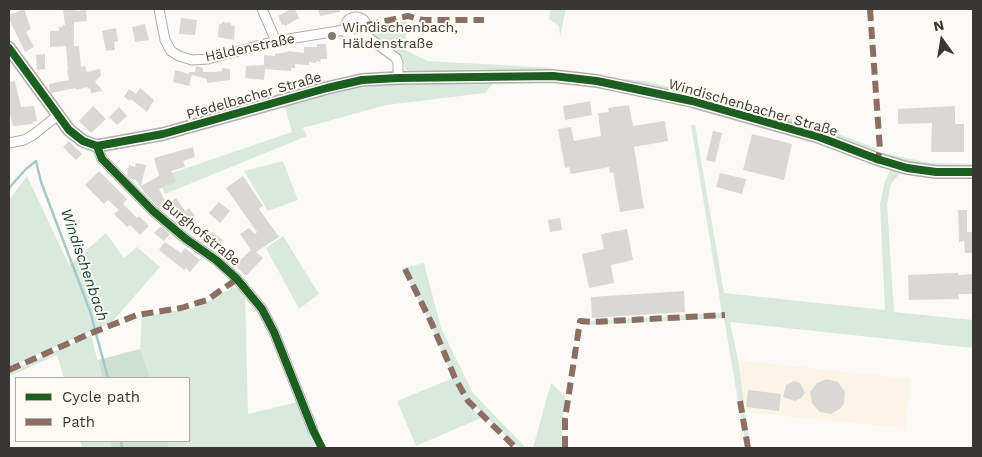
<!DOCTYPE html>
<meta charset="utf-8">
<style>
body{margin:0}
#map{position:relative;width:982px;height:457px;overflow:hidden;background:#fcfaf6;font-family:"Work Sans",sans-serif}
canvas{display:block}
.frame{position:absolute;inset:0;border:10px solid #383734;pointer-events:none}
.legend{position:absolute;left:15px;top:377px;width:175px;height:65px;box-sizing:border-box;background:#fffbf3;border:1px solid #afada7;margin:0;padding:6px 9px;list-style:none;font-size:15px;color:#383734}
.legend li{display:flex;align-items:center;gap:10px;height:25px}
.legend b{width:25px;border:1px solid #afada7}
.north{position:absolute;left:917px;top:15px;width:50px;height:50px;-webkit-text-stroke:4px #fffbf3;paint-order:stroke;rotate:347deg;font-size:14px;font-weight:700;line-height:20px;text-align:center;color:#383734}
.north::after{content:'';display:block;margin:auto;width:18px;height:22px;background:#383734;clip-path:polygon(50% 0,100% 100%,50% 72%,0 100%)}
</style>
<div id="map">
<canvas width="982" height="457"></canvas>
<div class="frame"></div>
<ul class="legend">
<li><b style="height:6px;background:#1b5e20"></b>Cycle path</li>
<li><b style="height:6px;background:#8d6e63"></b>Path</li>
</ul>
<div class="north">N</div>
</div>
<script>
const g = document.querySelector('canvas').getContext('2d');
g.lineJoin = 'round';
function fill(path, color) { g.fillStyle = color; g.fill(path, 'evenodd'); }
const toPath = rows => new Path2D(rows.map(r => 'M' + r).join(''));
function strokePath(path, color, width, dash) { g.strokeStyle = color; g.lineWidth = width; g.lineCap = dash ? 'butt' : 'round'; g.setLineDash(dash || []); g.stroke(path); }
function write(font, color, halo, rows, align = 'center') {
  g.font = font + ' "Work Sans",sans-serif'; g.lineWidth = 4; g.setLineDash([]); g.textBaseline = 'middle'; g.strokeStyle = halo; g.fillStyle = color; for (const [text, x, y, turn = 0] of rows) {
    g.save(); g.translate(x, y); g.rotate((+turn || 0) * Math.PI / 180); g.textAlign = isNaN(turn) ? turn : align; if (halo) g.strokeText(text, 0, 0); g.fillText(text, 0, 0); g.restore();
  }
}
fill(toPath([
 [738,360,911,379,905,428,744,412]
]), '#fbf5e7');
fill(toPath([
 [551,9,566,9,560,36,559,26,549,19],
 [407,21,405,50,428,61,552,68,546,72,412,74,406,70,401,56,373,36,375,25],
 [597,77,645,81,815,125,878,149,871,152,695,98,641,84],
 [495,81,485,93,386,105,303,128,307,136,165,194,157,178,292,132,285,107,320,97,358,88,397,84],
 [691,125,695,125,724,293,885,310,880,204,885,181,890,170,900,173,891,184,887,204,894,312,973,320,973,348,730,322,738,360,750,448,746,448,724,318,588,325,590,321,722,313],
 [883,153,930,163,973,164,973,169,920,166,884,156],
 [283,161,298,200,268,211,244,171],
 [27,176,69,265,106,233,124,258,137,247,160,267,112,322,9,367,9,200],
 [283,236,319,294,299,309,266,248],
 [424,263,441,328,473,393,526,448,519,448,468,399,465,401,481,418,416,446,397,401,453,378,431,325,402,268],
 [231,288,238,288,245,294,248,414,298,402,319,448,169,448,168,441,189,441,189,378,151,378,140,349,142,316,194,308,208,302],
 [91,335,102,378,64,378,57,355,9,376,9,371],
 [551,383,565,396,563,422,562,448,533,448],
 [80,441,111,441,111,448,82,448]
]), '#dae9dd');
fill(toPath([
 [140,349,151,378,102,378,98,360],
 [111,441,168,441,169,448,111,448]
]), '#cde1d2');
strokePath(toPath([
 [9,188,26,169,36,161,41,182,90,311,108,378],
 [121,441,122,448]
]), '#a7c8c8', 2.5);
fill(toPath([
 [24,9,31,29,26,32,34,47,25,52,9,19,9,15],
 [63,9,75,9,76,11,86,10,87,21,74,22,74,46,79,46,81,67,85,66,87,72,100,69,101,75,95,82,103,91,91,93,90,88,88,89,87,87,76,90,76,88,51,93,50,92,49,84,69,80,67,70,68,70,66,46,50,47,50,31,59,31,59,27,63,27,63,25,65,25],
 [291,9,295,9,299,18,285,26,284,24,282,25,278,16],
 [318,9,340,9,340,12,320,16],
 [181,18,197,20,195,35,179,34],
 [222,22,231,23,231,25,235,26,234,40,218,37,219,24,222,24],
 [145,24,149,40,135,42,132,27],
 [116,28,118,41,114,42,115,50,106,51,102,31],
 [317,44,326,44,327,59,321,59,320,62,316,61,316,63,309,62,309,65,295,64,295,68,291,68,291,71,265,69,264,80,245,78,246,66,264,65,264,55,275,56,275,54,287,52,288,51,304,53,304,47,317,47],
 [45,54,45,69,37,70,36,55],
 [196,66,203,68,203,72,217,72,222,71,222,68,230,69,230,80,207,83,207,79,192,75,189,86,173,82,175,70,189,74,189,72,195,72],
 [15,81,21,107,34,106,37,121,32,122,33,124,13,126,10,114,9,114,9,82],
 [140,88,154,100,147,112,131,99,130,101,124,97,129,89,136,94],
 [590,101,592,115,565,120,563,106],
 [629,105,633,126,665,121,668,141,634,147,644,208,620,212,613,172,610,173,609,167,571,174,569,167,565,168,558,129,571,127,574,141,601,136,598,113,609,112,608,108],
 [93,106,106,119,91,133,79,121],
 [955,106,955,124,964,124,964,152,931,152,932,123,898,124,898,109],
 [119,107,127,116,117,125,109,117],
 [713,131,722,133,715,162,706,160],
 [752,134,792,144,784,180,743,170],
 [69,141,82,154,76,160,63,147],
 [193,147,195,157,183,161,185,167,171,171,176,182,159,189,167,205,176,198,185,211,189,208,195,216,185,223,179,214,175,217,166,206,160,209,144,192,136,180,129,178,127,175,129,165,135,167,136,163,146,165,141,186,159,176,154,158],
 [99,171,127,199,123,204,137,218,139,216,149,226,140,235,130,225,127,227,114,214,119,210,108,200,104,204,85,185],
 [720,173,746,179,742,194,716,187],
 [243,176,263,206,259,209,279,237,256,252,263,258,246,276,235,265,251,250,240,234,249,228,255,234,257,232,226,188],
 [219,202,230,211,220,223,209,213],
 [958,210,967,210,967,232,973,232,973,253,965,253,964,241,959,242],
 [560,218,562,230,550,232,548,220],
 [161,226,170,234,164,241,154,233],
 [627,229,633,260,611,265,614,283,589,288,582,254,604,249,601,234],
 [212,232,223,240,214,251,204,243],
 [165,242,181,253,185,248,200,260,190,272,186,268,184,270,159,250],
 [958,273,958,275,973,274,973,294,958,294,959,299,909,300,908,275],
 [684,291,685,312,592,318,591,297],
 [827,379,838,382,845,392,844,403,841,408,831,414,820,412,816,408,812,403,810,392,817,383],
 [794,381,800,383,805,393,801,398,795,401,783,397,786,385],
 [748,390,781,394,779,411,746,407]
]), '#d9d8d4');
const minor = toPath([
 [159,9,165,40,171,51,179,56,192,60,208,59,276,41,344,30],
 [262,9,276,41],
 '345 28a11 11 0 1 1 22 0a11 11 0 1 1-22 0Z',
 [365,35,396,58,398,63,398,78],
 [9,143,24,140,33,135,57,116],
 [97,146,102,159,153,211,186,239,216,260,237,279,262,309,274,332,313,430]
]);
const tertiary = toPath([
 [9,48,69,130,83,141,97,146,163,134,327,88,362,80,398,78,553,76,597,81,692,101,819,137,877,159,907,168,936,172,973,172]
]);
strokePath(minor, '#b0aeab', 11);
strokePath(tertiary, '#b0aeab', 14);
strokePath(minor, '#fffefe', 9);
strokePath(tertiary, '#fffefe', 11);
strokePath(toPath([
 [870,9,880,150,876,163],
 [367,25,408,16,423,20,484,20],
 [405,269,432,324,455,378,468,401,516,448],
 [9,370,89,334,137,315,181,308,207,300,237,279],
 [740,401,748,448],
 [565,448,565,419,580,321,592,322,725,315]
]), '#8d6e63', 6, [12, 6]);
strokePath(toPath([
 [9,48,69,130,83,141,97,146,163,134,327,88,362,80,398,78,553,76,597,81,692,101,819,137,877,159,907,168,936,172,973,172],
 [97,146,102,159,153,211,186,239,216,260,237,279,262,309,274,332,313,430,322,448]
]), '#1b5e20', 8);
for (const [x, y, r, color] of [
 [332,36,5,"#7d7b78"]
]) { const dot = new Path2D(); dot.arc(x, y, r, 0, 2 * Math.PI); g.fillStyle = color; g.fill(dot); strokePath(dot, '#fffbf3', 2); }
write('14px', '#383734', '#fffbf3', [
 ["Windischenbach,",342,28],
 ["Häldenstraße",342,44]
], 'left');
write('14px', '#383734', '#fffbf3', [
 ["Häldenstraße",250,48,-12],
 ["Pfedelbacher Straße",254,96,-16],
 ["Windischenbacher Straße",753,108,16],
 ["Burghofstraße",201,233,39]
]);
write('italic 15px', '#0a3a3b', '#fffbf3', [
 ["Windischenbach",84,265,71]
]);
</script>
